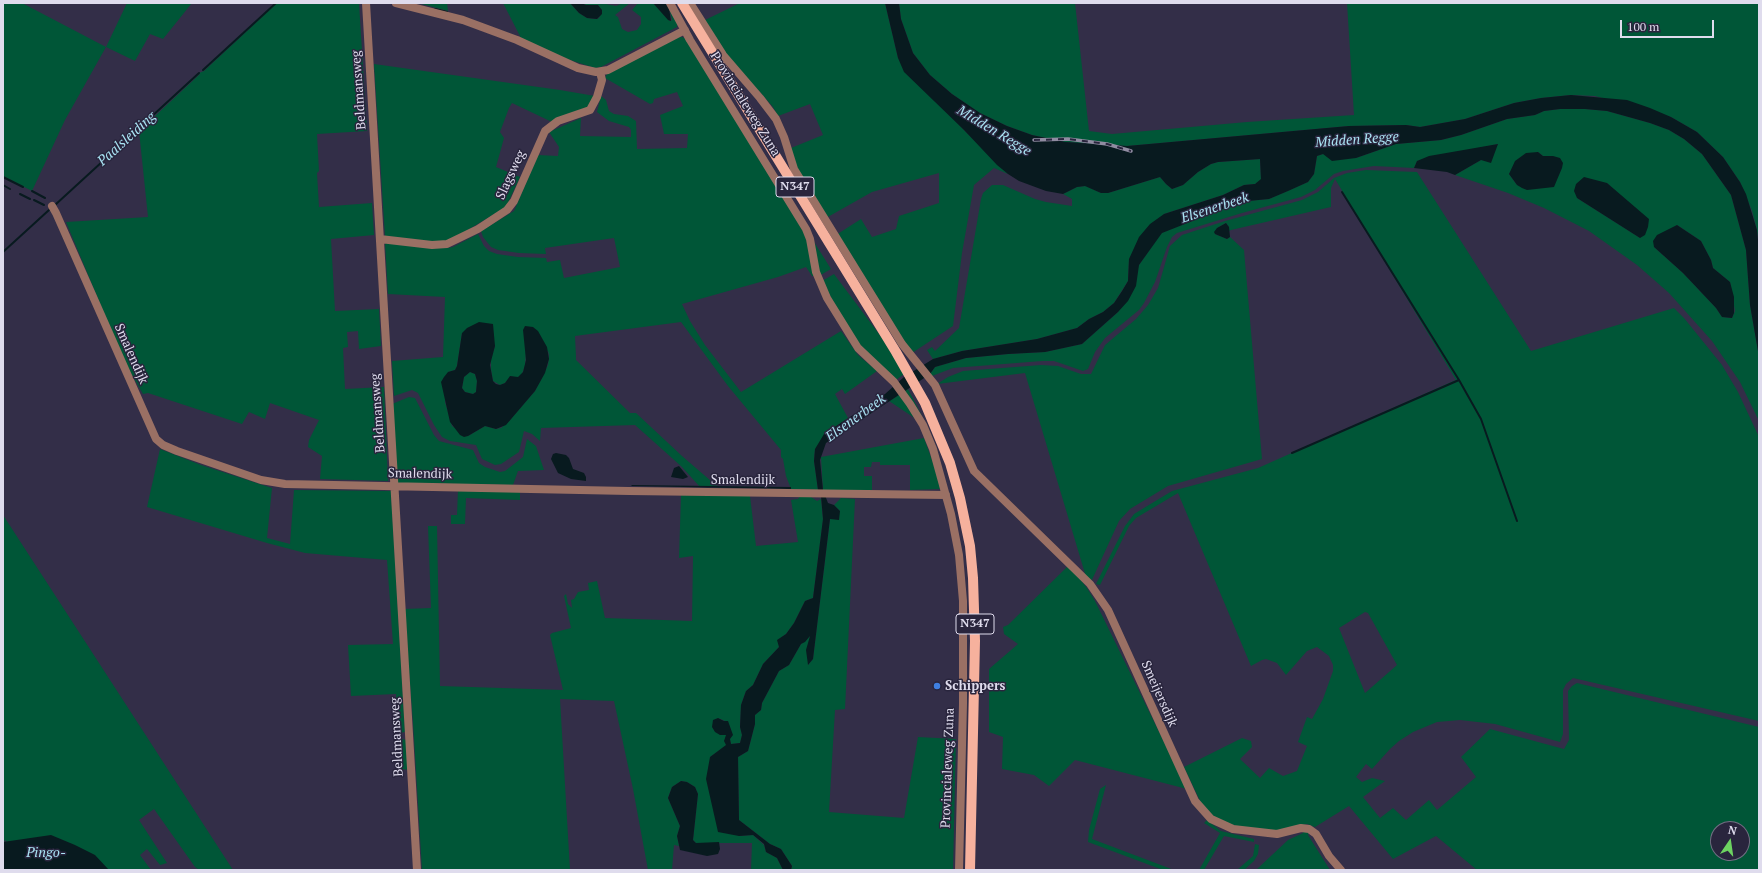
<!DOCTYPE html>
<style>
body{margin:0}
#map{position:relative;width:1762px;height:873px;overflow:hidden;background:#332e48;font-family:"PT Serif",serif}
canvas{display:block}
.frame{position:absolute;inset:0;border:4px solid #dfdced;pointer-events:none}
.north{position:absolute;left:1710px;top:821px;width:40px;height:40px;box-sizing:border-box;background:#29253d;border:1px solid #726e83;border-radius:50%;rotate:13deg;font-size:11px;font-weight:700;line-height:16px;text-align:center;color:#dfdced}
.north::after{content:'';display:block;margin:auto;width:14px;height:18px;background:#6dd361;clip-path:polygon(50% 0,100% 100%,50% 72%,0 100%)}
.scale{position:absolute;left:1620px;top:20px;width:94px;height:18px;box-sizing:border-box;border:2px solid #dfdced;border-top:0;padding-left:5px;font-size:12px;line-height:14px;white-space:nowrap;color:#dfdced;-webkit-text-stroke:3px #29253d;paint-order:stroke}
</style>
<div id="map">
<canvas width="1762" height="873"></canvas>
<div class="frame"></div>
<div class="north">N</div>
<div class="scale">100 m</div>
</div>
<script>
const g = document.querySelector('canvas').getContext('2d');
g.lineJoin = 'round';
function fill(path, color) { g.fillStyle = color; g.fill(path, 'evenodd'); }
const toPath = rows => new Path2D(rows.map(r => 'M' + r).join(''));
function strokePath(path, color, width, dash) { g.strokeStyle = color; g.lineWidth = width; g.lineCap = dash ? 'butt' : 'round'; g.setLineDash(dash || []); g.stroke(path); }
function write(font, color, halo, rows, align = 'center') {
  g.font = font + ' "PT Serif",serif'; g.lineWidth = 3; g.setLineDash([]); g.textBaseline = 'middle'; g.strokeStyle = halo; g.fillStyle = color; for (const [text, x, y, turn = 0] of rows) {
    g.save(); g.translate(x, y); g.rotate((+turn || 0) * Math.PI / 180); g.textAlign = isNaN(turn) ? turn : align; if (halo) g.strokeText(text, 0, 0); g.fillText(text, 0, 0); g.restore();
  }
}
fill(toPath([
 [3,3,22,3,106,47,127,3,192,3,163,39,150,34,135,61,106,47,65,120,32,191,3,176],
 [277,3,359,3,367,131,317,134,319,171,317,173,319,207,372,203,374,235,331,239,335,311,379,309,381,346,359,349,358,331,347,332,348,347,343,348,345,389,384,387,388,481,320,479,322,456,308,447,309,440,319,420,270,403,265,419,249,412,242,424,148,393,143,394,124,361,66,222,148,217,139,131,200,74,199,73,204,71],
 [418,3,447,3,448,11],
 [503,3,570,3,579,13,587,18,596,19,599,18,602,12,598,5,586,5,581,3,601,3,616,6,623,3,630,3,615,15,618,17,622,29,628,32,637,30,641,24,641,17,632,10,638,3,653,3,670,21,672,20,669,8,677,23,677,27,601,67,595,68,567,59,522,40],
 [740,3,885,3,898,58,964,130,1008,174,994,168,974,185,962,253,953,326,912,353,836,235,861,219,872,237,896,229,899,216,939,203,939,173,872,192,826,218,798,172,791,148,823,135,810,104,778,116,773,107,760,92,738,74,705,20],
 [899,3,1075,3,1089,131,1112,134,1247,122,1354,115,1347,3,1759,3,1759,250,1757,230,1752,211,1740,182,1723,157,1697,132,1671,117,1595,96,1571,95,1541,98,1514,103,1465,119,1420,127,1406,125,1349,126,1127,146,1065,142,1032,135,1007,126,980,113,952,94,930,75,913,53,901,19],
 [679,36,687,39,831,269,819,276,812,276,806,267,778,277,682,304,690,321,705,345,741,392,841,331,858,355,877,371,845,394,842,389,835,394,848,418,830,430,815,449,814,461,818,490,791,489,786,476,783,459,781,457,781,450,728,386,681,322,575,336,576,357,576,360,630,413,636,413,682,456,718,487,700,487,682,467,635,425,541,428,540,441,532,434,524,431,519,452,501,464,495,465,482,459,476,445,450,441,442,437,434,425,418,393,412,390,394,396,392,361,443,357,445,297,388,294,385,243,448,248,453,247,478,234,484,246,489,251,497,254,518,257,546,258,547,262,560,260,564,278,620,267,614,238,545,248,546,254,519,253,498,250,491,247,483,237,481,231,514,211,538,155,558,156,559,147,549,132,581,118,580,136,631,137,631,130,629,127,609,121,597,112,601,96,606,100,609,111,614,114,628,116,636,121,637,149,687,148,688,134,664,134,660,115,683,106,677,92,654,99,653,103,650,104,605,78,607,74],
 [462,333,495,346,491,359,491,369,493,381,500,385,505,383,511,376,515,378,521,376,525,366,526,352,548,351,549,355,548,365,535,391,509,421,501,428,496,429,485,426,468,436,452,426,445,402,448,372,455,370,457,366],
 [374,64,560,90,595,96,587,110,552,122,512,103,509,108,500,132,504,138,496,167,520,177,506,207,446,243,385,236],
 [1560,109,1585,109,1607,111,1650,123,1669,130,1684,139,1702,154,1731,195,1746,250,1750,305,1759,357,1759,421,1740,382,1712,341,1669,293,1637,265,1589,231,1544,208,1508,193,1455,175,1481,160,1498,144,1417,161,1414,168,1374,166,1343,171,1334,174,1315,190,1301,197,1242,213,1177,233,1172,237,1167,247,1155,282,1144,303,1139,310,1105,338,1095,352,1088,369,1083,371,1054,361,1042,361,953,368,932,376,930,374,935,367,966,358,1008,354,1045,352,1082,344,1118,312,1139,265,1161,233,1228,207,1248,201,1269,199,1308,182,1314,174,1317,156,1323,154,1356,158,1396,144,1441,140,1461,135,1507,119,1535,115,1544,111],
 [1538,152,1543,156,1554,187,1517,185,1509,174],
 [1607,183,1627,202,1640,238,1577,198],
 [1677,225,1701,241,1711,260,1713,268,1730,282,1735,311,1732,318,1722,317,1716,308,1683,273,1654,247],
 [1260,159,1261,180,1255,184,1244,185,1223,195,1164,214,1129,259,1128,281,1114,303,1103,312,1089,319,1077,328,1037,339,962,351,933,359,927,350,932,347,935,351,959,328,981,199,983,193,992,185,1003,185,1035,199,1046,202,1072,206,1072,199,1063,194,1077,187,1086,186,1101,193,1108,193,1160,177,1166,184,1172,189,1183,185,1198,172,1211,164,1218,162],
 [1366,170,1417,172,1531,351,1674,308,1684,318,1722,365,1738,392,1759,437,1759,721,1573,678,1566,684,1563,690,1563,734,1560,742,1495,724,1460,720,1437,722,1413,732,1399,741,1390,749,1372,769,1366,764,1356,777,1362,782,1372,778,1385,781,1363,797,1380,818,1393,808,1406,820,1429,800,1437,810,1476,777,1461,757,1490,729,1564,749,1569,740,1568,691,1572,686,1577,683,1759,727,1759,870,1477,870,1436,836,1393,859,1349,806,1315,827,1307,824,1274,832,1239,827,1216,820,1202,805,1184,767,1242,738,1251,741,1252,747,1240,759,1260,778,1269,768,1283,776,1297,771,1307,746,1298,742,1307,717,1312,719,1323,699,1333,671,1333,665,1329,656,1317,647,1307,651,1286,675,1277,663,1266,659,1262,660,1251,666,1178,493,1136,518,1129,526,1100,585,1096,584,1125,526,1134,514,1172,491,1258,468,1456,380,1335,179,1331,188,1331,207,1231,230,1229,231,1229,227,1226,223,1217,228,1215,234,1227,239,1230,237,1244,250,1262,459,1168,486,1130,509,1119,521,1091,582,1086,577,1025,373,937,384,948,377,963,371,1041,365,1058,366,1081,374,1091,374,1105,345,1136,319,1148,305,1158,288,1170,246,1182,235,1225,221,1302,200,1318,192,1334,178,1347,173],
 [1365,612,1368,613,1397,665,1365,693,1339,628],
 [1718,829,1742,829,1742,853,1718,853],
 [834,274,882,338,904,374,896,380,853,338,822,281],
 [470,372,475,374,477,381,476,392,473,394,465,392,462,388,464,377],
 [908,389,922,416,919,421,889,401],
 [409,397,415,398,434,435,439,441,473,450,479,463,485,467,500,472,505,471,523,457,527,439,536,446,544,470,518,471,513,485,397,483,392,404],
 [924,438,936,471,940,489,910,490,910,465,880,465,880,462,872,462,871,467,864,467,864,476,872,476,872,490,823,490,821,457],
 [160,449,201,465,272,488,267,538,290,544,294,490,391,491,405,732,399,733,396,694,351,696,348,645,393,644,387,560,305,553,267,543,147,507],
 [458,490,520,492,520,500,466,498,465,524,451,524,451,515,457,515],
 [681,495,750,496,756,546,798,542,791,500,798,499,800,496,811,497,817,501,821,499,823,520,813,598,805,601,794,623,786,634,778,640,779,647,763,664,753,685,746,691,741,705,740,727,742,735,740,743,731,744,725,721,718,718,726,735,727,745,710,757,739,836,753,835,764,845,766,852,777,858,783,870,751,870,752,843,696,843,693,840,698,794,695,787,687,782,681,781,672,787,668,798,680,826,677,836,679,846,674,845,672,870,648,870,633,789,614,701,560,699,570,870,422,870,413,722,404,609,431,608,428,526,437,526,440,686,563,690,550,635,552,633,571,628,564,596,566,594,568,604,572,608,571,600,574,599,578,592,589,590,588,583,597,581,605,618,692,621,693,556,679,558],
 [841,498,855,499,845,709,835,710,829,812,904,818,918,737,956,739,953,870,791,870,792,866,781,849,770,844,739,820,738,757,748,751,755,724,755,715,761,710,762,703,779,671,789,665,801,644,811,635,808,665,813,659,830,519,840,511,834,505],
 [3,515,88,646,233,870,199,870,195,867,154,809,139,820,167,863,160,865,147,849,140,855,151,870,3,870,6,840,3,842],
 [1069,565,1087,588,1095,601,1187,789,1075,760,1049,786,1034,775,1002,769,1003,737,989,732,989,669,1018,644,1004,634,1003,627,1008,625],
 [399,738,406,740,409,770,402,769],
 [1106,785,1092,839,1174,870,1163,870,1088,842,1089,830,1100,789],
 [1207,820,1221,831,1254,839,1254,842,1224,836,1204,870,1199,870,1220,833,1204,823],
 [1303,831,1309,832,1308,835,1330,870,1256,870,1288,840,1303,833],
 [1255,844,1259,845,1258,854,1254,861,1244,870,1237,870,1253,856]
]), '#005637');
fill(toPath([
 [570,3,581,3,586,5,598,5,602,10,602,14,597,19,587,18,579,13],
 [653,3,665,3,669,8,671,21,668,20],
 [885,3,899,3,901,19,913,53,930,75,952,94,980,113,1007,126,1032,135,1065,142,1127,146,1349,126,1406,125,1420,127,1465,119,1514,103,1541,98,1571,95,1627,100,1650,108,1671,117,1697,132,1723,157,1740,182,1746,194,1757,230,1759,250,1759,357,1750,305,1746,250,1731,195,1702,154,1684,139,1669,130,1650,123,1607,111,1585,109,1560,109,1544,111,1535,115,1507,119,1461,135,1441,140,1396,144,1356,158,1332,161,1323,154,1317,156,1314,174,1308,182,1288,191,1269,199,1248,201,1228,207,1162,233,1139,265,1136,286,1128,301,1118,312,1082,344,1045,352,1008,354,966,358,935,367,930,374,908,389,826,443,820,460,823,490,828,503,834,505,840,511,839,520,830,519,813,659,808,665,806,650,810,636,805,642,801,644,789,665,779,671,762,703,761,710,755,715,755,724,748,751,738,757,739,820,770,844,781,849,792,866,791,870,783,870,777,858,766,852,764,844,753,835,739,836,718,832,706,779,710,757,726,745,724,741,726,735,720,735,715,732,712,727,713,720,718,718,724,721,728,721,733,735,730,739,731,744,740,743,742,735,740,727,741,705,746,691,753,685,763,664,779,647,777,640,786,634,794,623,805,601,813,598,823,519,821,496,818,490,814,461,815,449,824,434,885,394,904,377,933,359,962,351,1037,339,1077,328,1089,319,1103,312,1114,303,1122,291,1128,281,1129,259,1139,237,1150,224,1164,214,1223,195,1244,185,1255,184,1261,179,1260,159,1218,162,1211,164,1198,172,1183,185,1172,189,1166,184,1160,177,1108,193,1101,193,1085,186,1077,187,1063,194,1046,191,1019,181,1008,174,997,165,964,130,904,72,898,58],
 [1498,144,1491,163,1481,160,1455,175,1447,172,1414,168,1417,161,1429,156],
 [1538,152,1543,156,1553,156,1560,158,1563,163,1562,168,1554,187,1527,190,1522,188,1517,185,1509,174,1515,161,1526,153],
 [1584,177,1607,183,1649,219,1648,227,1645,235,1640,238,1577,198,1574,191,1576,184],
 [1226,223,1229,227,1230,237,1227,239,1215,234,1214,232,1217,228],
 [1677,225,1701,241,1711,260,1713,268,1730,282,1734,297,1734,313,1732,318,1722,317,1716,308,1683,273,1654,247,1653,241,1657,235],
 [479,322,493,324,495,346,490,365,493,381,496,384,500,385,505,383,510,376,518,377,523,372,526,360,523,330,525,326,533,327,538,331,547,347,549,359,545,373,535,391,506,425,496,429,485,426,468,436,464,437,460,435,450,422,441,382,444,377,448,372,455,370,457,366,462,333,467,328],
 [470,372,475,374,477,381,476,392,473,394,465,392,462,388,464,377],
 [556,453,566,455,569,458,573,469,584,473,586,477,586,481,571,479,558,473,551,459,553,454],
 [679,466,688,477,683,479,671,477,674,468],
 [632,485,791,487,791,489,631,486],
 [681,781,687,782,695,787,698,794,693,840,696,843,719,842,720,849,718,854,707,856,680,850,677,836,680,826,668,798,672,787],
 [51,835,75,845,95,855,109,870,3,870,3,842]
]), '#081a1f');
strokePath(toPath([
 [435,9,447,12],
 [203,70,276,3],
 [3,177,23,187],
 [3,185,10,189],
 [32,191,45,198],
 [1342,192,1459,380],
 [20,194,30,199],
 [34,200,44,205],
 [55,205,199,73],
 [3,252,49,210],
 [1292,453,1459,380,1481,419,1517,521]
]), '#081a1f', 2);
strokePath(toPath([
 [366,3,417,870],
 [396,3,463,20,517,40,578,68,596,72,608,70,685,30],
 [670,3,690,40,806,229,810,239,816,272,827,298,858,348,894,382,910,404,923,425,933,449,951,514,959,555,963,601,963,704,959,870],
 [690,3,723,55,760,98,776,119,784,137,794,169,902,344,935,385,974,471,1090,584,1108,610,1195,801,1211,819,1233,829,1277,834,1301,828,1309,829,1316,834,1329,856,1341,870],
 [52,206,56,213,156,439,163,445,177,451,261,480,285,484,629,491,946,495],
 [380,239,432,245,447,244,478,229,507,210,514,201,545,131,558,121,590,110,597,97,602,80,600,72]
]), '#9a7064', 8);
strokePath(toPath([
 [682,3,896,352,925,403,950,463,960,498,970,546,973,578,975,641,970,870]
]), '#f6b19d', 10);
const rail = toPath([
 [1034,140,1068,139,1107,144,1131,151]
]);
strokePath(rail, '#908ca1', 3.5);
strokePath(rail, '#29253d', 2, [6]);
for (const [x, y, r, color] of [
 [937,686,4,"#3f7fe0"]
]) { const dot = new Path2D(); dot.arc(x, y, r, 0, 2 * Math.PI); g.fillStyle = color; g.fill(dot); strokePath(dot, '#29253d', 1.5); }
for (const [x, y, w] of [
 [795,187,38],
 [975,624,38]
]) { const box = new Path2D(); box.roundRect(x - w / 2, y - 10, w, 20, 3); g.fillStyle = '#29253d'; g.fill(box); strokePath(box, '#dfdced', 1); }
write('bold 12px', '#dfdced', null, [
 ["N347",795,187],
 ["N347",975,624]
]);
write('13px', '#dfdced', '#29253d', [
 ["Beldmansweg",359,90,-94],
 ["Provincialeweg Zuna",745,104,58],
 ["Slagsweg",511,175,-65],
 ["Smalendijk",131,354,66],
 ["Beldmansweg",378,413,-94],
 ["Smalendijk",420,474,1],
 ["Smalendijk",743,480],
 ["Smeijersdijk",1159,694,66],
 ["Beldmansweg",397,737,-93],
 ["Provincialeweg Zuna",948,768,-88]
]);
write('bold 13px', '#dfdced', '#29253d', [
 ["Schippers",945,686]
], 'left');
write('italic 14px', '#a9e3f3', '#29253d', [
 ["Midden Regge",994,131,31],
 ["Paalsleiding",127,139,-42],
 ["Midden Regge",1357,140,-4],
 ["Elsenerbeek",1215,208,-18],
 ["Elsenerbeek",856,418,-36],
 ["Pingo-",46,853]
]);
</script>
